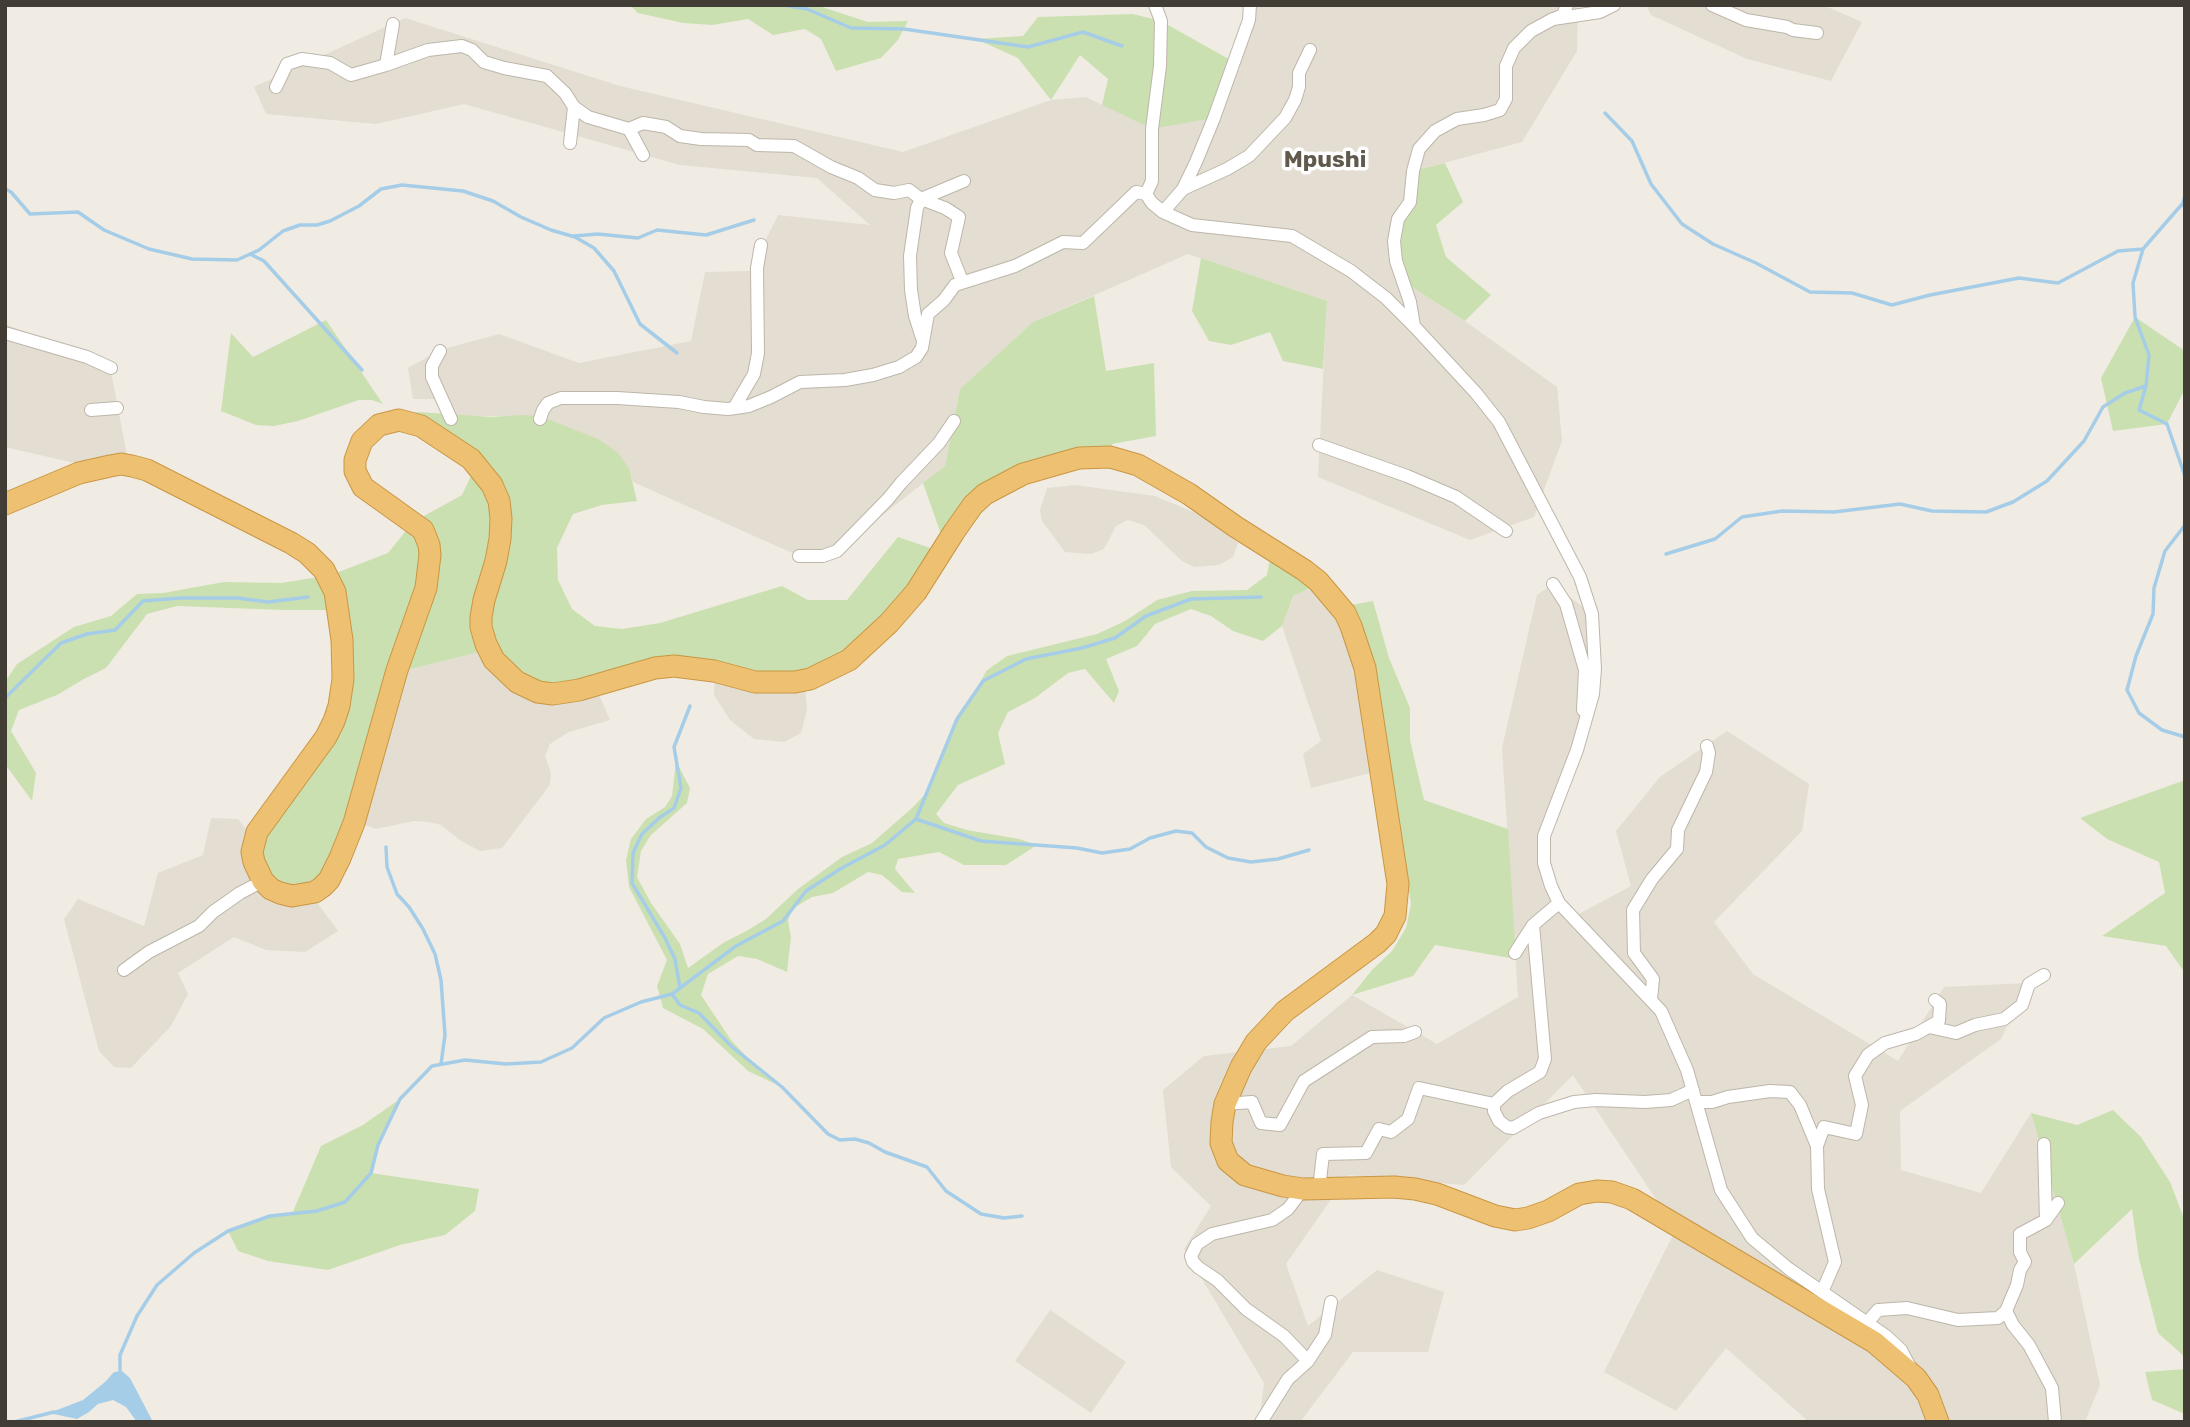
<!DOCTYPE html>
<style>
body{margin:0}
#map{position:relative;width:2190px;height:1427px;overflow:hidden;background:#f0ece4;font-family:Rubik,sans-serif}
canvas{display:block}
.frame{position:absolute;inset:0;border:7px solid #413c34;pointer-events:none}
</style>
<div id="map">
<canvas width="2190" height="1427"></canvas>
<div class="frame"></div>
</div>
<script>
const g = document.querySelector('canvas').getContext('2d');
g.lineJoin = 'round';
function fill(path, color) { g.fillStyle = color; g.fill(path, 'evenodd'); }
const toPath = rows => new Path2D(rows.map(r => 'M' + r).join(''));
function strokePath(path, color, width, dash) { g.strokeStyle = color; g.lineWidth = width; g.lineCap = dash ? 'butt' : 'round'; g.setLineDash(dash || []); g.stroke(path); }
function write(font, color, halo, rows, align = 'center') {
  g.font = font + ' Rubik,sans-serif'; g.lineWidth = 7; g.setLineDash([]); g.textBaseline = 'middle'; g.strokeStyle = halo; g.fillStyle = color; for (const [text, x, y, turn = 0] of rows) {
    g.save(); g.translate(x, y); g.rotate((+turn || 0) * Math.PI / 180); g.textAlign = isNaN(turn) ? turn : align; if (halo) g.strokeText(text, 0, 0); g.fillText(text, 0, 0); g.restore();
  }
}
fill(toPath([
 [1250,5,1578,5,1577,51,1522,142,1414,171,1404,282,1465,321,1557,387,1562,441,1534,517,1470,540,1318,477,1327,301,1188,254,1033,322,960,389,945,466,837,551,799,556,633,482,629,468,540,416,451,416,444,399,413,399,408,368,440,350,499,334,579,363,691,341,705,272,750,271,778,215,870,225,817,178,680,165,464,104,376,124,266,114,254,87,405,18,620,86,903,152,1051,100,1086,97,1152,129,1214,118],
 [1646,5,1823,5,1862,22,1831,81,1747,59,1651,15],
 [5,324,110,367,131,476,5,447],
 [1075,485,1155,496,1205,517,1238,543,1233,557,1219,565,1194,567,1182,561,1144,525,1128,520,1116,526,1104,549,1091,554,1065,552,1042,521,1040,510,1047,488],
 [1319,584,1343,606,1360,680,1374,772,1311,788,1303,754,1321,741,1282,626,1293,596],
 [1553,584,1592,614,1593,694,1551,814,1544,863,1573,917,1631,886,1616,831,1660,777,1727,731,1809,784,1802,831,1714,922,1753,974,1898,1061,1944,987,2028,983,2001,1039,1900,1111,1901,1170,1981,1193,2031,1113,2074,1264,2100,1385,2085,1422,1809,1422,1726,1348,1676,1411,1604,1372,1676,1229,1573,1075,1464,1185,1348,1175,1286,1264,1308,1326,1377,1270,1444,1292,1428,1352,1353,1352,1300,1422,1259,1422,1264,1383,1184,1249,1211,1206,1171,1167,1163,1090,1204,1056,1291,1046,1352,995,1437,1044,1518,997,1502,748,1537,595],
 [492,649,597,690,610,720,569,732,550,744,545,756,551,773,550,784,543,794,502,848,480,851,461,841,441,825,429,822,414,821,376,829,357,822,402,671],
 [715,675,805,687,807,710,801,733,784,742,754,739,730,720,714,695],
 [211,818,238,819,256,841,313,897,338,931,305,952,266,950,234,937,178,973,188,994,171,1026,131,1068,114,1067,99,1051,64,919,78,899,144,926,158,873,203,855],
 [1050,1310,1126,1362,1091,1413,1015,1361]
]), '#e3ddd2');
fill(toPath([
 [630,5,816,5,868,22,908,21,898,40,881,58,836,71,821,39,805,29,773,35,748,19,712,25,683,23,638,13],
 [1133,14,1161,21,1234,62,1214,118,1152,129,1102,105,1108,79,1080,55,1051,100,1018,58,976,39,1023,36,1038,17],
 [1445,163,1463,202,1436,225,1446,257,1491,295,1465,321,1404,282,1396,261,1413,171],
 [1201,258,1327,301,1323,369,1283,361,1270,332,1231,345,1209,341,1192,311],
 [1094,296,1106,371,1154,363,1156,436,1112,444,1113,465,1069,468,1017,486,979,511,949,555,920,592,892,626,863,655,832,676,805,687,771,687,695,670,657,675,557,698,526,691,504,673,492,649,402,671,388,711,357,822,346,851,331,879,313,897,284,898,265,888,255,862,256,841,267,821,299,783,335,731,346,690,347,674,339,596,326,610,283,610,177,606,147,614,106,668,84,679,57,695,19,710,11,731,36,773,32,801,5,764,5,682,17,664,74,627,111,616,137,594,163,593,224,582,281,583,331,575,388,553,413,522,462,495,478,461,423,421,406,414,418,412,492,417,520,415,540,416,598,439,617,452,629,468,637,501,602,505,573,514,557,548,558,580,572,609,595,626,622,629,660,623,782,586,808,600,847,600,898,537,948,554,923,483,945,466,960,389,1033,322],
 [2135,317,2185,351,2185,389,2167,424,2113,431,2101,378],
 [326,320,383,404,372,400,359,400,298,421,274,426,256,425,221,411,231,333,253,357],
 [1271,554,1319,584,1293,596,1282,626,1263,641,1233,631,1211,616,1191,609,1155,624,1137,646,1106,659,1119,691,1114,703,1085,669,1068,673,1035,698,1008,712,998,733,1005,764,958,785,936,814,944,823,967,830,1019,839,1037,845,1006,865,964,865,939,852,898,859,895,869,915,893,902,892,882,875,868,872,833,893,812,897,792,909,788,921,791,937,787,972,757,959,738,956,708,974,701,995,731,1040,759,1070,782,1087,748,1071,703,1029,663,1008,657,986,667,960,629,887,626,860,631,839,646,819,665,807,672,796,676,761,690,788,687,803,651,835,641,851,637,877,651,903,680,944,688,968,723,943,748,930,766,919,798,889,842,857,872,843,912,808,929,790,957,719,974,695,986,671,1007,656,1097,634,1125,621,1157,600,1192,591,1247,590,1267,575],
 [1373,601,1389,658,1410,708,1410,740,1424,800,1508,829,1516,959,1435,945,1413,976,1352,995,1372,970,1392,951,1406,928,1411,904,1379,699,1351,605],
 [2185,780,2185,973,2166,946,2102,936,2165,893,2159,862,2107,839,2080,818],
 [400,1099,378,1145,371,1173,479,1189,475,1211,445,1235,400,1245,328,1270,268,1261,238,1251,228,1231,270,1216,292,1214,321,1146,363,1125],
 [2113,1110,2141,1137,2170,1182,2185,1221,2185,1357,2158,1333,2139,1259,2132,1209,2074,1264,2031,1113,2077,1125],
 [2185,1369,2185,1414,2152,1400,2145,1372]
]), '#cbe0b0');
fill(toPath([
 [122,1371,130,1378,153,1422,137,1422,126,1407,113,1400,98,1404,89,1412,77,1419,49,1413,83,1400,105,1382,114,1372]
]), '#a6cde7');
strokePath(toPath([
 [783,5,807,9,851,28,904,29,1028,47,1083,32,1122,46],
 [1605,113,1632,141,1651,184,1682,224,1713,244,1756,263,1810,292,1852,293,1892,305,1930,295,2019,278,2058,283,2118,251,2143,249],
 [5,189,11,192,30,214,78,212,104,230,149,249,192,259,237,260,259,250,283,231,300,225,317,225,330,221,359,206,381,189,402,185,463,191,493,201,521,217,551,230,575,237,594,248,614,271,640,324,677,353],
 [2185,196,2183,203,2185,208],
 [2183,203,2143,249,2133,283,2135,317,2149,355,2146,386,2139,410,2167,424,2185,476],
 [574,236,598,234,638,238,657,230,706,235,754,220],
 [250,254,264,261,362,370],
 [2185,525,2165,551,2154,588,2153,614,2136,656,2127,690,2139,713,2162,730,2185,737],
 [1666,554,1715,539,1742,517,1782,511,1834,512,1900,504,1932,511,1986,512,2013,502,2047,481,2084,441,2103,407,2125,393,2146,386],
 [5,698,61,643,87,634,115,630,143,601,180,598,237,598,268,602,308,597],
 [916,819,981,841,1077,848,1102,853,1130,849,1150,838,1176,831,1192,833,1206,847,1228,858,1251,862,1278,859,1309,850],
 [386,847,387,867,397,894,409,907,423,929,435,954,441,980,445,1035,441,1064],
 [680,988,675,959,665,938,632,883,633,853,642,834,659,818,674,808,681,788,674,747,690,706],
 [672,994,680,1005,699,1013,731,1046,782,1087,828,1134,840,1140,855,1139,869,1143,885,1152,927,1167,946,1191,981,1214,1004,1218,1022,1216],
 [120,1373,120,1355,137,1316,157,1285,194,1253,228,1231,270,1216,317,1211,345,1202,371,1173,378,1145,400,1099,432,1066,465,1060,506,1064,541,1062,572,1048,604,1018,641,1002,672,994,736,946,783,921,806,891,840,869,885,845,916,819,957,719,983,681,1026,659,1082,648,1115,638,1146,616,1191,599,1261,597],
 [5,1421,10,1422],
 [14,1422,54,1412]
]), '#a6cde7', 3.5);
const street = toPath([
 [1712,5,1746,20,1787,27,1793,30,1817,33],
 [1554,19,1563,15,1567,5],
 [386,65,393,24],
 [276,87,287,64,302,59,330,63,351,75,386,65,428,50,462,46,472,50,484,62,504,68,547,76,565,93,574,107,570,143],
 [574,107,588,117,629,129,643,155],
 [629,129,643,123,666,127,680,136,701,139,749,140,757,145,794,146,831,167,858,178,875,190,894,193,909,190,921,199,945,208,959,217,951,253,962,281],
 [1183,189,1227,169,1249,156,1285,118,1295,100,1299,87,1299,73,1310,50],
 [1146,194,1152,181,1152,129,1160,66,1161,21,1155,5],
 [1163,212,1183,189,1196,162,1214,118,1249,20,1250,5],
 [1414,326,1410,302,1396,261,1394,241,1398,219,1410,202,1413,171,1419,149,1435,131,1457,119,1484,115,1500,110,1506,99,1506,66,1514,48,1531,31,1553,19,1600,12,1614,5],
 [5,333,87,357,111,368],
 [922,338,915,316,911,290,910,256,917,208,921,199,964,181],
 [440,351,432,366,432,377,451,419],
 [734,408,754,374,758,353,757,268,761,245],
 [91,410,117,408],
 [540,419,543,410,548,403,561,398,617,398,679,402,704,407,728,409,749,406,771,397,800,382,845,380,873,375,899,367,916,357,922,348,928,314,944,300,955,285,1015,266,1063,242,1083,243,1136,192,1146,194,1152,203,1163,212,1192,225,1292,236,1351,271,1386,298,1414,326,1476,393,1499,422,1580,577,1592,614,1595,669,1593,694,1577,750,1544,836,1544,863,1551,886,1559,903,1661,1011,1687,1070,1721,1190,1752,1238,1789,1269,1886,1336,1901,1350,1910,1367],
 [1319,445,1407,476,1456,497,1506,531],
 [799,556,823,556,837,551,888,499,901,483,939,443,954,421],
 [1553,584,1566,604,1585,670,1583,710],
 [1533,925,1545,1059,1540,1072,1508,1091,1494,1104,1494,1111,1499,1121,1507,1127,1513,1128,1539,1113,1574,1102,1596,1100,1645,1102,1671,1100,1693,1090],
 [1515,953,1533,925,1559,903],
 [124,970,149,952,199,926,213,912,240,893,263,881],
 [1651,999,1653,979,1634,953,1633,910,1652,879,1677,849,1678,830,1706,772,1709,753,1707,746],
 [1929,1027,1956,1033,1975,1025,2004,1019,2022,1005,2029,984,2044,975],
 [1696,1102,1712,1102,1728,1097,1770,1091,1790,1092,1800,1105,1817,1146],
 [1225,1104,1252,1102,1261,1123,1280,1125,1304,1081,1372,1037,1404,1036,1415,1032],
 [2044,1144,2046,1220],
 [1303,1189,1288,1209,1272,1220,1212,1234,1197,1244,1191,1256,1193,1262,1199,1268,1217,1280,1246,1309,1284,1336,1308,1361],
 [1319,1189,1323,1154,1366,1153,1379,1129,1391,1132,1408,1119,1419,1088,1494,1104],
 [1822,1292,1835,1262,1818,1189,1817,1146,1824,1127,1856,1134,1862,1105,1855,1076,1868,1055,1885,1043,1916,1034,1939,1021,1940,1004,1935,1000],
 [2006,1311,2013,1325,2029,1345,2052,1388,2055,1422],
 [1867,1323,1878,1310,1907,1308,1958,1320,1998,1318,2006,1311,2017,1285,2020,1270,2025,1262,2020,1252,2020,1234,2046,1220,2058,1203],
 [1261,1422,1288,1379,1308,1361,1325,1335,1331,1302]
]);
const highway = toPath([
 [5,504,79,473,110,466,121,464,132,466,147,470,291,543,307,553,324,570,335,592,342,640,343,679,339,706,334,721,326,737,257,832,252,852,254,862,263,881,271,889,280,893,292,896,315,892,322,887,329,880,340,858,354,823,397,670,426,588,430,555,429,545,423,530,363,487,355,471,355,460,362,441,379,425,399,420,421,426,471,459,492,485,499,501,501,518,500,539,496,561,484,600,481,617,481,627,486,644,494,660,517,682,538,692,553,694,579,690,655,668,674,666,714,671,755,682,795,682,810,679,849,660,889,623,916,592,954,532,973,505,985,494,1023,474,1079,458,1110,457,1138,465,1189,494,1236,527,1304,570,1318,581,1345,613,1351,626,1365,668,1398,884,1395,916,1386,934,1377,943,1285,1011,1256,1042,1241,1067,1225,1104,1222,1122,1221,1143,1228,1161,1245,1175,1283,1186,1303,1189,1394,1187,1415,1189,1437,1194,1495,1216,1515,1220,1528,1218,1548,1211,1579,1194,1597,1191,1612,1192,1632,1199,1874,1342,1916,1378,1928,1395,1938,1422]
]);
strokePath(street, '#bdb6aa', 14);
strokePath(highway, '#ca9643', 23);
strokePath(street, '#fff', 12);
strokePath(highway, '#edc171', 21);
write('bold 23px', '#62594d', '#fff', [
 ["Mpushi",1325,160]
]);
</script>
